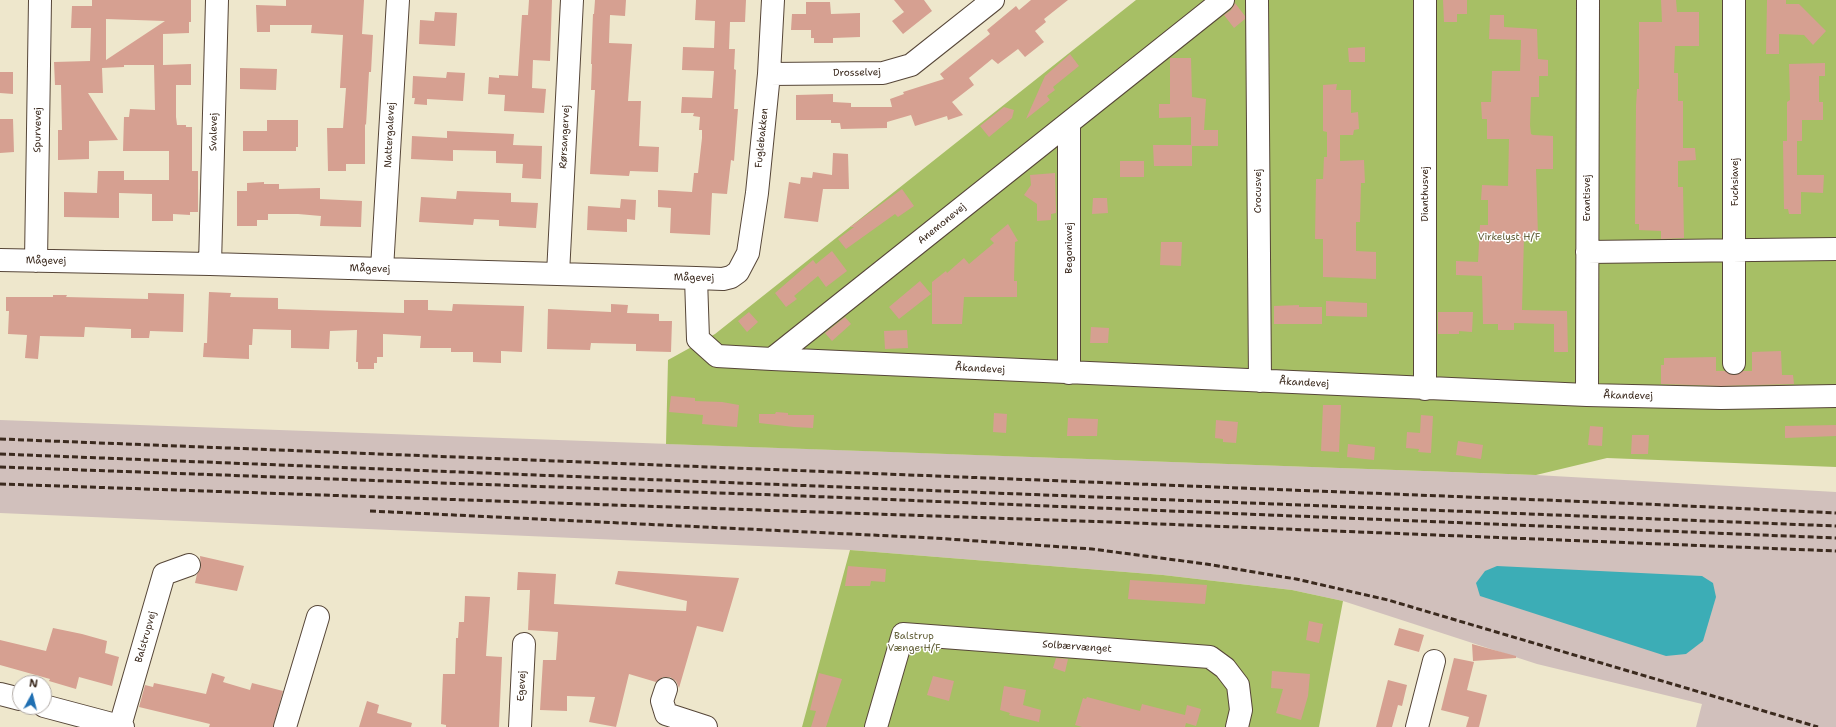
<!DOCTYPE html>
<meta charset="utf-8">
<style>
body{margin:0}
#map{position:relative;width:1836px;height:727px;overflow:hidden;background:#eee7cc;font-family:"Shantell Sans",sans-serif}
canvas{display:block}
.north{position:absolute;left:12px;top:675px;width:40px;height:40px;box-sizing:border-box;background:#fff;border:1px solid #b1aaa5;border-radius:50%;rotate:7deg;font-size:11px;font-weight:700;line-height:16px;text-align:center;color:#3b2a1e}
.north::after{content:'';display:block;margin:auto;width:14px;height:18px;background:#1f6fb2;clip-path:polygon(50% 0,100% 100%,50% 72%,0 100%)}
</style>
<div id="map">
<canvas width="1836" height="727"></canvas>
<div class="north">N</div>
</div>
<script>
const g = document.querySelector('canvas').getContext('2d');
g.lineJoin = 'round';
function fill(path, color) { g.fillStyle = color; g.fill(path, 'evenodd'); }
const toPath = rows => new Path2D(rows.map(r => 'M' + r).join(''));
function strokePath(path, color, width, dash) { g.strokeStyle = color; g.lineWidth = width; g.lineCap = dash ? 'butt' : 'round'; g.setLineDash(dash || []); g.stroke(path); }
function write(font, color, halo, rows, align = 'center') {
  g.font = font + ' "Shantell Sans",sans-serif'; g.lineWidth = 3; g.setLineDash([]); g.textBaseline = 'middle'; g.strokeStyle = halo; g.fillStyle = color; for (const [text, x, y, turn = 0] of rows) {
    g.save(); g.translate(x, y); g.rotate((+turn || 0) * Math.PI / 180); g.textAlign = isNaN(turn) ? turn : align; if (halo) g.strokeText(text, 0, 0); g.fillText(text, 0, 0); g.restore();
  }
}
fill(toPath([
 [0,420,1536,475,1836,492,1836,727,1696,727,1702,704,1537,664,1343,601,1292,590,1163,575,850,550,0,513]
]), '#d1c0bc');
fill(toPath([
 [1136,0,1836,0,1836,467,1607,458,1536,475,666,444,668,360,715,334],
 [850,550,1163,575,1292,590,1343,601,1319,727,802,727]
]), '#a7bf65');
fill(toPath([
 [1497,566,1702,576,1713,583,1716,597,1703,641,1686,654,1666,656,1480,596,1476,583,1485,571]
]), '#3cadb6');
fill(toPath([
 [92,0,191,0,191,22,189,22,189,33,163,34,163,65,191,64,191,85,176,85,176,117,177,125,186,125,186,127,192,127,192,171,198,171,198,212,190,212,190,215,173,214,173,221,152,221,152,194,119,193,119,218,64,217,64,192,97,193,98,171,124,171,124,180,169,180,169,151,123,151,124,117,129,117,130,109,155,110,154,65,124,65,124,67,102,68,103,93,88,93,118,140,89,141,89,159,58,160,58,130,62,130,61,85,55,85,54,62,90,61,91,28,71,28,72,6,92,6],
 [106,19,165,21,106,60],
 [286,0,364,0,362,34,373,35,371,72,369,72,366,125,365,124,365,164,346,164,346,171,328,171,327,128,343,128,346,88,340,88,343,35,311,33,312,25,270,25,270,32,257,32,256,5,286,6],
 [529,0,552,0,550,61,533,60,532,88,546,89,544,113,504,111,505,95,488,94,489,77,499,78,499,75,518,76,522,15,528,15],
 [595,0,626,0,625,16,610,15,609,43,632,44,628,101,641,101,639,146,659,147,658,172,630,171,629,176,590,174,595,90,591,90,592,64,591,64,593,14,594,14],
 [696,0,746,0,745,22,730,22,729,49,735,49,734,69,736,70,734,109,738,109,734,161,731,160,727,194,712,193,710,235,670,233,671,208,658,207,658,190,692,192,694,173,698,173,702,138,702,130,699,130,700,117,693,116,694,113,681,113,682,97,712,98,714,71,682,70,683,47,714,48,715,21,695,20],
 [894,0,924,0,932,11,903,34,892,21,904,12],
 [1031,0,1068,0,1044,19,1046,22,1035,31,1044,42,1025,57,1018,49,998,64,992,59,969,78,974,85,952,102,963,115,948,120,947,116,915,126,911,115,887,122,887,128,841,129,840,123,831,123,831,120,796,120,796,95,833,94,833,102,851,103,851,107,892,107,890,99,904,94,903,92,944,79,940,74,990,34,987,30,1016,6,1019,10],
 [1443,0,1467,0,1467,14,1457,14,1457,22,1444,22],
 [1661,0,1676,0,1677,12,1699,12,1699,46,1675,46,1674,73,1678,73,1678,101,1683,101,1683,148,1695,148,1696,160,1678,161,1678,187,1683,187,1684,238,1661,239,1661,231,1639,230,1639,224,1635,224,1636,106,1637,89,1639,89,1639,22,1662,22],
 [1767,0,1786,0,1786,4,1799,4,1826,31,1813,45,1804,35,1779,34,1779,54,1766,54],
 [806,2,830,2,831,14,860,13,860,37,833,38,833,43,814,43,814,38,811,38,811,30,791,30,792,14,806,14],
 [1235,3,1245,16,1245,19,1234,28,1224,15,1231,10],
 [435,12,457,13,455,46,419,44,420,20,434,21],
 [1490,15,1504,15,1504,27,1537,29,1538,59,1548,60,1548,76,1539,76,1539,97,1531,97,1530,125,1531,134,1533,135,1553,136,1553,169,1536,169,1538,236,1524,237,1522,310,1567,311,1568,352,1554,352,1554,324,1514,323,1514,330,1498,330,1498,324,1483,324,1482,276,1456,275,1456,261,1478,262,1480,225,1488,225,1488,200,1481,200,1482,185,1508,186,1509,139,1487,139,1487,119,1482,119,1481,102,1491,102,1492,71,1520,71,1521,40,1489,39],
 [1365,47,1365,62,1349,62,1348,48],
 [1070,54,1079,66,1053,87,1055,90,1047,96,1050,100,1026,119,1045,76],
 [1170,58,1191,58,1192,97,1206,99,1204,130,1218,130,1218,146,1192,146,1192,166,1154,166,1153,145,1191,145,1191,117,1159,118,1159,104,1170,104],
 [1825,63,1825,76,1819,76,1819,102,1823,102,1823,120,1802,120,1802,141,1787,141,1787,102,1790,100,1789,64],
 [240,68,277,69,276,90,240,89],
 [0,72,13,72,13,94,0,93],
 [447,72,465,73,463,101,427,99,427,105,414,104,415,98,412,98,413,76,446,78],
 [1337,84,1336,90,1351,90,1351,113,1358,112,1359,129,1354,130,1353,135,1340,135,1340,161,1364,160,1365,183,1361,183,1360,222,1356,222,1356,251,1376,252,1376,279,1323,277,1323,239,1315,239,1316,179,1323,179,1324,157,1327,157,1327,132,1323,131,1323,85],
 [1004,107,1014,110,1012,118,989,137,980,126],
 [0,119,13,119,14,152,0,153],
 [267,120,298,120,298,147,296,147,296,151,243,151,243,131,267,131],
 [447,131,514,134,513,145,542,146,541,179,522,178,523,164,496,163,496,151,453,150,453,161,411,159,412,136,447,138],
 [1783,141,1797,141,1797,175,1824,175,1823,193,1801,192,1801,214,1789,214,1788,209,1784,209],
 [833,153,848,154,849,189,823,189,818,222,784,218,789,182,800,184,801,177,812,178,813,172,832,175],
 [1120,161,1144,161,1144,177,1120,177],
 [1055,173,1056,213,1051,214,1051,220,1037,221,1037,204,1024,195,1031,185,1030,175],
 [264,182,264,184,279,184,279,189,320,188,320,199,362,201,361,227,320,226,321,216,298,214,268,214,268,220,257,220,257,226,237,226,237,191,247,191,247,183],
 [902,189,914,206,898,217,895,214,846,249,838,239,854,227,850,227],
 [457,191,511,193,511,202,538,203,536,228,499,226,499,220,474,219,473,225,419,222,421,197,456,199],
 [1093,198,1107,198,1108,213,1092,214],
 [621,199,636,200,635,220,627,219,627,232,587,230,588,206,620,208],
 [1008,224,1018,241,1015,242,1014,281,1017,281,1017,297,964,297,962,324,932,324,932,282,946,271,947,273,964,258,969,264,994,243,990,239],
 [1161,242,1182,242,1181,266,1160,265],
 [832,251,847,271,826,287,818,276,794,296,797,299,786,307,775,293,813,260,816,264],
 [920,281,931,294,899,319,889,307],
 [209,292,231,293,230,297,278,298,278,309,404,313,404,300,428,300,428,310,452,311,453,304,524,306,522,352,501,351,501,363,473,362,473,352,451,352,451,348,420,348,421,336,383,334,383,357,377,357,377,363,374,363,374,369,358,369,358,362,356,362,357,330,330,331,329,349,291,348,291,330,253,329,252,345,249,345,249,359,203,357,204,343,207,343],
 [148,293,184,294,183,332,150,331,149,338,131,338,131,329,85,327,84,337,40,336,38,359,25,358,27,335,8,334,9,311,6,311,6,297,53,297,53,295,67,295,66,297,148,299],
 [1326,301,1367,303,1367,317,1326,316],
 [611,304,628,305,627,313,659,314,659,321,672,321,671,352,636,351,636,344,591,343,590,350,547,349,548,309,611,312],
 [1299,305,1299,307,1322,307,1322,324,1274,324,1274,306],
 [749,312,758,322,747,332,738,321],
 [1438,312,1473,312,1472,332,1459,331,1459,334,1438,334],
 [845,317,851,324,832,341,825,333],
 [1091,327,1109,328,1108,343,1090,343],
 [907,330,908,348,885,349,884,331],
 [1781,351,1782,375,1793,375,1794,384,1721,386,1661,384,1661,365,1664,365,1664,358,1716,357,1716,371,1725,371,1734,375,1743,371,1752,371,1752,352],
 [671,396,695,398,695,401,722,402,739,405,737,427,702,424,703,415,669,412],
 [1323,405,1341,405,1339,452,1321,451],
 [776,412,788,413,788,415,814,415,813,428,794,427,759,423,759,414,775,414],
 [994,413,1007,414,1006,433,993,432],
 [1421,415,1433,416,1431,453,1418,452,1419,449,1406,448,1407,432,1420,433],
 [1068,418,1098,419,1097,436,1067,436],
 [1216,420,1238,422,1236,443,1223,442,1223,439,1215,438],
 [1836,425,1836,436,1785,438,1785,426],
 [1590,426,1603,427,1602,446,1588,445],
 [1632,435,1649,435,1648,454,1631,454],
 [1458,441,1483,445,1481,459,1456,455],
 [1348,444,1375,447,1374,460,1347,457],
 [200,556,244,566,237,591,195,583,197,574,201,568],
 [848,566,886,569,885,582,871,581,870,586,845,586],
 [618,571,739,578,723,632,697,626,679,688,676,681,670,677,663,677,656,682,629,674,616,727,589,722,595,697,567,696,567,711,540,710,543,660,556,660,558,632,528,630,530,590,517,590,518,572,556,574,554,604,686,611,687,601,615,584],
 [1130,580,1207,585,1205,604,1128,599],
 [465,596,490,597,486,656,502,657,499,727,446,727,446,725,441,724,443,674,455,674,456,638,458,638,459,622,464,622],
 [1309,621,1323,624,1319,643,1306,640],
 [53,628,82,634,107,641,105,653,119,657,112,686,79,677,76,689,49,681,50,679,0,665,0,640,46,651],
 [1399,628,1424,635,1419,652,1394,645],
 [1472,644,1516,656,1516,658,1473,661],
 [1056,658,1068,659,1065,672,1053,668],
 [1454,658,1474,662,1467,690,1487,695,1479,727,1466,727,1469,717,1441,710],
 [1272,671,1310,674,1308,696,1301,720,1276,713,1283,689,1271,688],
 [212,673,225,677,223,682,250,690,252,683,283,691,273,727,209,727,210,724,139,707,145,685,153,687,154,683,206,694],
 [819,673,842,679,826,727,811,727,816,711,810,710],
 [933,676,954,681,949,701,927,695],
 [1388,680,1407,685,1402,706,1398,705,1392,727,1376,727],
 [1004,686,1026,690,1023,705,1041,710,1039,722,1009,715,1010,713,1000,710],
 [1087,697,1140,711,1142,704,1185,715,1187,705,1201,709,1196,726,1186,723,1185,727,1082,727,1075,725,1083,698,1086,699],
 [367,701,379,705,377,713,412,723,411,727,359,727]
]), '#d6a091');
const minor = toPath([
 [1257,0,1260,381],
 [769,74,883,73,911,65,993,0],
 [1069,123,1069,373],
 [1587,252,1836,249],
 [0,260,210,264,696,278,723,279,731,277,738,272,748,253,757,193,769,74,773,0],
 [36,261,40,0],
 [210,264,217,0],
 [382,269,398,0],
 [558,274,572,0],
 [696,278,698,339,717,356,772,359,1223,0],
 [772,359,1587,395,1721,398,1836,396],
 [1734,363,1734,0],
 [1425,389,1425,0],
 [1587,395,1588,0],
 [666,689,662,701,666,714,706,727],
 [0,694,20,699],
 [44,706,123,727],
 [120,726,164,574,189,565],
 [285,727,318,617],
 [520,727,524,644],
 [876,727,903,634,1210,657,1225,668,1238,685,1241,710,1237,727],
 [1417,727,1434,661]
]);
strokePath(minor, '#564638', 24);
strokePath(minor, '#fff', 22);
strokePath(toPath([
 [0,439,1645,504,1836,513],
 [0,454,1836,526],
 [0,467,803,496,1836,538],
 [0,484,1110,522,1836,551],
 [370,511,934,538,1092,549,1206,564,1296,579,1388,600,1818,727]
]), '#3b2a1e', 3, [6, 3]);
write('10px', '#3b2a1e', '#fff', [
 ["Drosselvej",857,73,-1],
 ["Spurvevej",38,130,-89],
 ["Svalevej",214,132,-89],
 ["Nattergalevej",390,135,-87],
 ["Rørsangervej",565,137,-87],
 ["Fuglebakken",762,138,-84],
 ["Fuchsiavej",1735,182,-90],
 ["Crocusvej",1258,191,-90],
 ["Dianthusvej",1425,194,-90],
 ["Erantisvej",1587,198,-90],
 ["Anemonevej",942,224,-39],
 ["Begoniavej",1069,248,-90],
 ["Mågevej",46,261,1],
 ["Mågevej",370,269,2],
 ["Mågevej",694,278,1],
 ["Åkandevej",980,369,3],
 ["Åkandevej",1304,383,3],
 ["Åkandevej",1628,396,1],
 ["Balstrupvej",146,637,-74],
 ["Solbærvænget",1077,647,4],
 ["Egevej",522,686,-87]
]);
write('10px', '#615e37', '#fff', [
 ["Virkelyst H/F",1509,237],
 ["Balstrup",914,636],
 ["Vænge H/F",914,648]
]);
</script>
